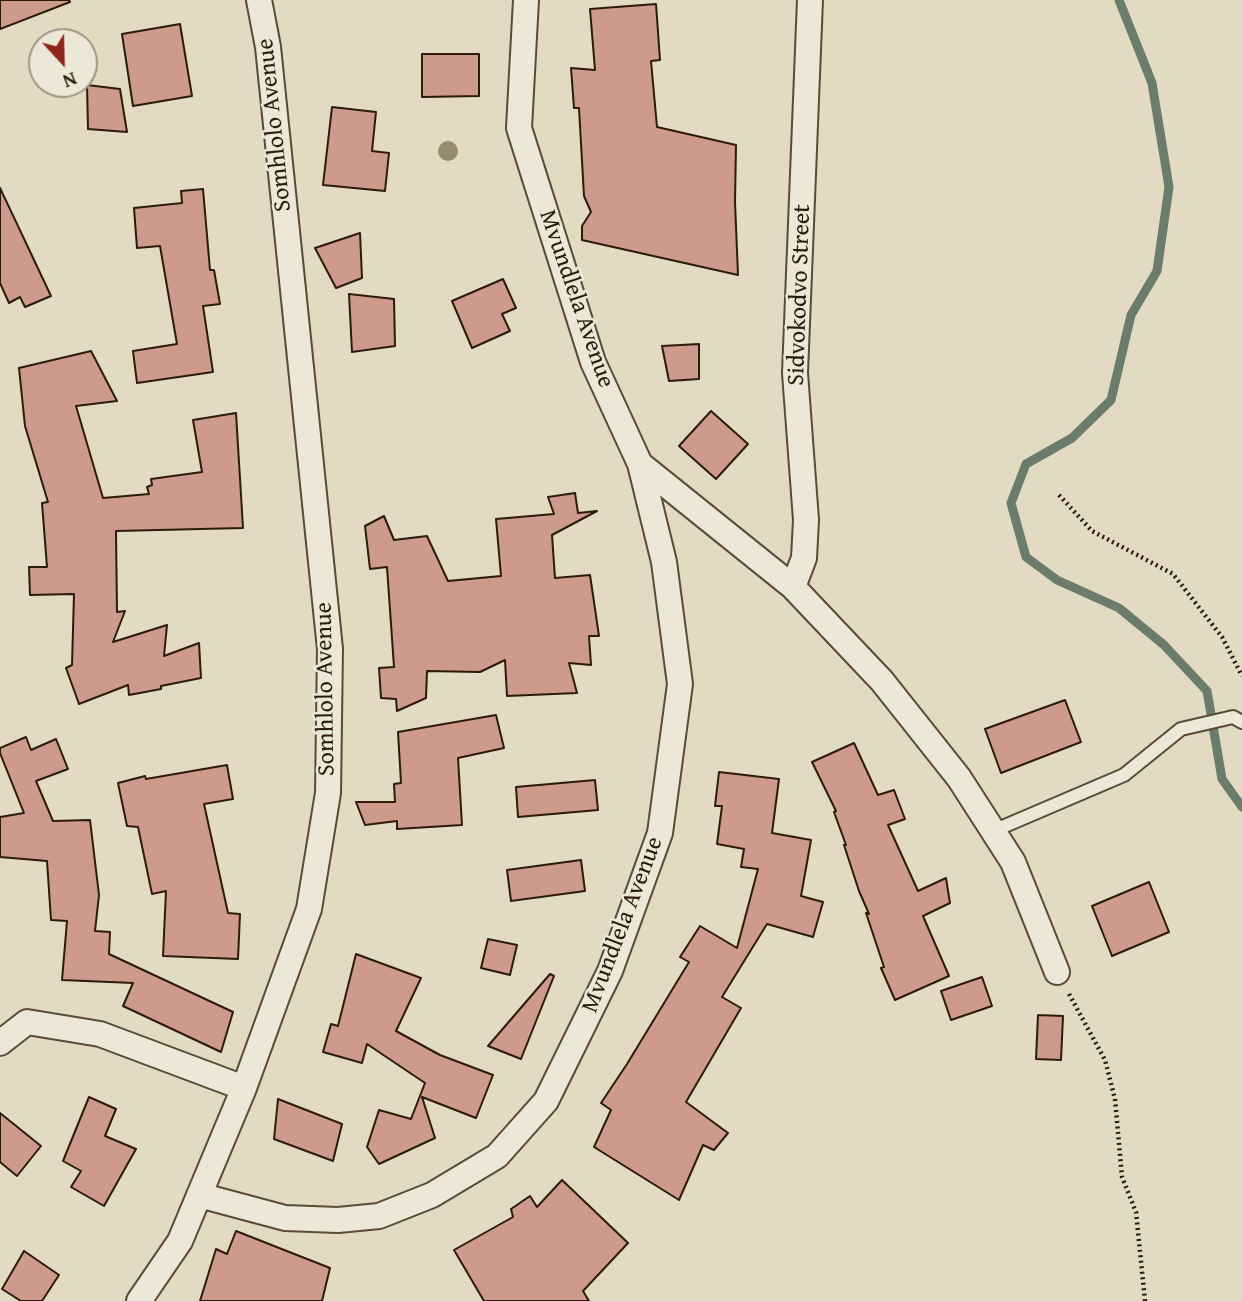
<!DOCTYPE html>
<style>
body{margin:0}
#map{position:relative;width:1242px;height:1301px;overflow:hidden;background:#e2dbc1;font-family:"Gentium Book Plus",serif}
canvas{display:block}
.north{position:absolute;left:28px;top:28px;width:70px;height:70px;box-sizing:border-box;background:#ece8d7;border:2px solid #9f9685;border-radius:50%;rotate:158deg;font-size:19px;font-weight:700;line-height:28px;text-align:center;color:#2c1b0b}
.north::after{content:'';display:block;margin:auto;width:24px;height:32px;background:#8f2418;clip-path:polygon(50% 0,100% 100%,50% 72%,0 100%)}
</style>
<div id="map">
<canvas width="1242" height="1301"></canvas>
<div class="north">N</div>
</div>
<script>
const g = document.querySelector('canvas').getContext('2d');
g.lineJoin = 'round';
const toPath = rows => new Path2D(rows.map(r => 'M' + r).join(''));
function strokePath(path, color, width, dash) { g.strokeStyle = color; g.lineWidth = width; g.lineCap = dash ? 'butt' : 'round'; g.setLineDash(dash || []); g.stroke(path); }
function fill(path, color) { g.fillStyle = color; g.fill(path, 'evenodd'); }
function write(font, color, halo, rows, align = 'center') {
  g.font = font + ' "Gentium Book Plus",serif'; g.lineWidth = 5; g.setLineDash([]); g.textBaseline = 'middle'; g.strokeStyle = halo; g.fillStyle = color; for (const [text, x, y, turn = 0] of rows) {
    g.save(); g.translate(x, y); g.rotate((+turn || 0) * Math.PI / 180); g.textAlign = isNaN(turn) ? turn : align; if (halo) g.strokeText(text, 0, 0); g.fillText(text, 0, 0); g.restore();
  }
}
strokePath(toPath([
 [1119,0,1152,83,1169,187,1157,271,1131,315,1111,400,1072,438,1026,464,1011,503,1026,557,1057,580,1119,608,1164,645,1207,691,1222,779,1242,807]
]), '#6c7c6c', 9);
const building = toPath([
 [0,0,69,0,70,2,0,29,0,0],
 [656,4,660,60,651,61,657,127,736,145,735,202,738,275,582,240,582,226,591,212,584,196,579,108,574,108,571,68,595,70,590,9,656,4],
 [180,24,192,96,133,106,122,34,180,24],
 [422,54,479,54,479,96,422,97,422,54],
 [87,85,120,89,127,132,88,129,87,85],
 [332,107,376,112,372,151,389,153,385,191,323,185,332,107],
 [0,188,51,296,25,307,20,297,9,303,0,283,0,188],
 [203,189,210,270,214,270,220,304,203,306,213,372,137,383,133,351,177,344,160,246,137,248,134,208,182,203,181,191,203,189],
 [360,233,362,278,336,288,315,248,360,233],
 [503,279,516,308,502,314,510,331,472,348,452,301,503,279],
 [349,294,394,299,395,346,352,352,349,294],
 [699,344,699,379,669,381,662,346,699,344],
 [91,351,117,401,76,406,103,498,149,494,147,487,152,485,151,479,202,472,193,420,236,413,243,528,116,531,117,612,125,611,113,642,167,625,164,656,199,643,201,678,161,686,161,689,129,695,128,685,79,704,66,668,72,665,74,594,30,595,29,567,47,567,42,503,48,502,25,426,19,368,91,351],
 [711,411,748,444,716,479,679,446,711,411],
 [575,493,578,513,597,511,552,535,555,578,590,575,599,636,589,636,591,665,569,663,577,693,507,696,505,660,480,672,427,671,426,698,397,711,396,699,381,698,379,668,394,667,387,567,370,569,365,526,384,516,394,540,427,536,448,581,501,576,496,519,554,514,548,497,575,493],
 [1065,700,1081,742,1001,773,985,729,1065,700],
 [496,715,504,748,458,758,462,825,397,829,397,821,365,825,356,802,395,802,394,784,401,783,398,732,496,715],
 [26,737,31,750,56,739,68,769,36,781,53,821,90,820,99,895,95,931,110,932,109,954,233,1012,221,1052,123,1006,133,983,62,980,67,921,51,920,47,861,0,857,0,817,24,813,0,753,0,748,26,737],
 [854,743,878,795,894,790,905,819,888,825,918,891,946,878,950,903,923,916,949,976,895,1000,881,968,884,967,866,913,869,914,859,891,844,845,846,845,834,812,836,811,812,762,854,743],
 [227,765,233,799,204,804,228,913,240,914,238,959,163,956,166,891,152,894,138,827,127,826,118,783,145,776,146,779,227,765],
 [719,772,779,779,772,833,811,840,801,896,823,902,813,937,767,924,722,997,741,1008,686,1102,728,1133,714,1150,703,1145,679,1200,594,1147,611,1110,601,1103,627,1064,689,962,680,957,700,926,737,948,758,869,741,867,744,849,717,844,722,806,715,806,719,772],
 [595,780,598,810,518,817,516,787,595,780],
 [581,860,585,891,511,901,507,870,581,860],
 [1149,882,1169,932,1112,956,1092,906,1149,882],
 [488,939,517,945,510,975,481,968,488,939],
 [356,954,421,978,396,1031,440,1055,493,1075,476,1118,422,1097,435,1138,379,1164,367,1147,379,1110,411,1119,425,1083,367,1044,362,1063,323,1052,331,1024,338,1026,356,954],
 [550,974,554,976,521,1059,488,1046,550,974],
 [982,977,992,1006,951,1020,941,991,982,977],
 [1038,1015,1063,1016,1061,1060,1036,1059,1038,1015],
 [89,1097,116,1109,105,1136,136,1149,104,1206,71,1187,81,1171,63,1161,89,1097],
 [278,1099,342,1124,333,1161,274,1139,278,1099],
 [0,1113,41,1146,17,1176,0,1162,0,1113],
 [562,1180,628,1243,583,1291,589,1301,484,1301,454,1250,513,1217,511,1209,530,1196,537,1207,562,1180],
 [236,1231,330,1268,322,1301,200,1301,216,1249,227,1254,236,1231],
 [24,1251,59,1275,42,1301,21,1301,2,1289,24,1251]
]);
fill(building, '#ce9a8c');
strokePath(building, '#2c1b0b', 2);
const service = toPath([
 [993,831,1124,775,1181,729,1233,717,1242,722]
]);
const minor = toPath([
 [640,464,793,587,882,681,959,778,1013,862,1057,972],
 [793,587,804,558,806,520,795,373,810,0],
 [0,1043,27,1022,100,1034,244,1088],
 [199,1195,285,1218,338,1220,379,1216,432,1195,497,1156,546,1101,610,971,660,833,680,684,664,562,640,464,593,362,519,128,526,0],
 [139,1301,180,1241,244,1088,309,909,328,793,330,649,268,47,259,0]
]);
strokePath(service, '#5a4b38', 16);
strokePath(minor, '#5a4b38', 28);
strokePath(toPath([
 [1059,495,1092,531,1173,574,1222,637,1242,676],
 [1069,994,1105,1060,1115,1099,1122,1177,1136,1212,1145,1301]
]), '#2c1b0b', 4.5, [2, 3.5]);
strokePath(service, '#ece8d7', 12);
strokePath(minor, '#ece8d7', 24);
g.fillStyle = '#968c72';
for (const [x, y] of [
 [448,151]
]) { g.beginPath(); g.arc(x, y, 10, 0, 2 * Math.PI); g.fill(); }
write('24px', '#2c1b0b', '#ece8d7', [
 ["Somhlolo Avenue",275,125,-96],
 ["Sidvokodvo Street",800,295,-88],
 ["Mvundlela Avenue",576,299,71],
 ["Somhlolo Avenue",326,689,-91],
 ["Mvundlela Avenue",623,925,-69]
]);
</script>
